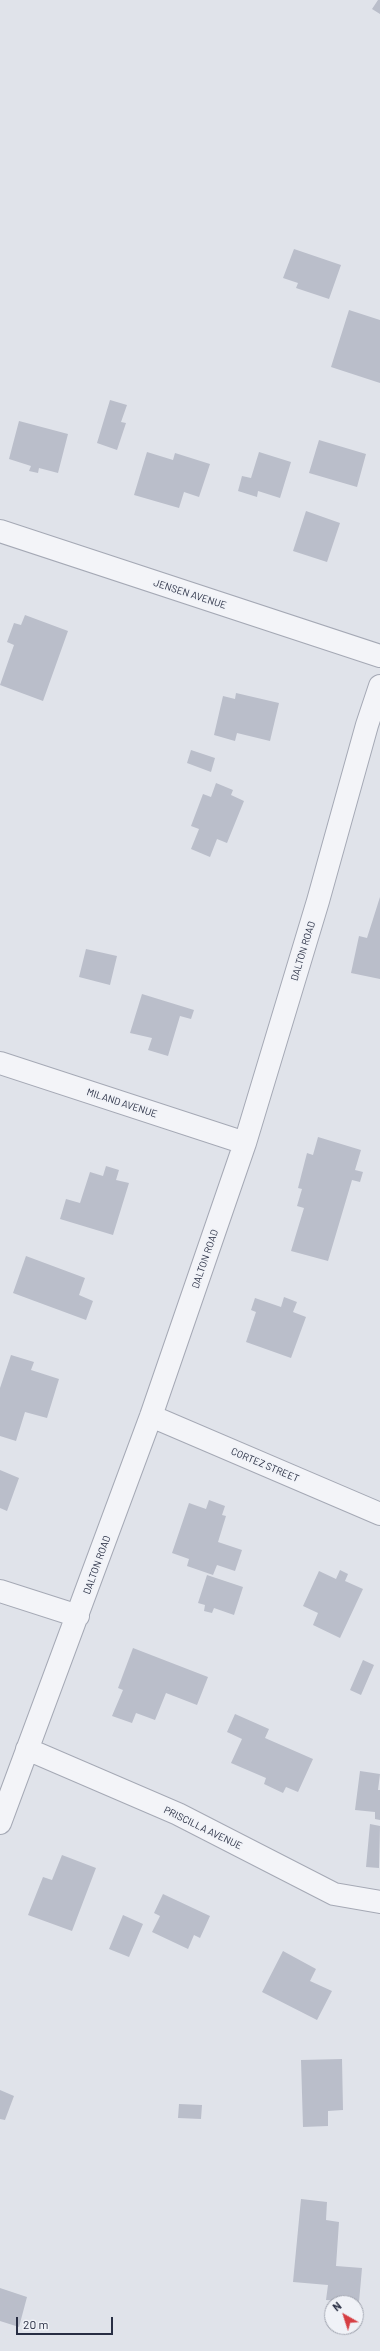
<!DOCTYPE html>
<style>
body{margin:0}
#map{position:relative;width:380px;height:2351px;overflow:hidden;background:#e0e3ea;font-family:Barlow,sans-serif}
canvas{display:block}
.north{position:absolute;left:324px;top:2295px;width:40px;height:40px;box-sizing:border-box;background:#f0f2f7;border:1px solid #a0a4af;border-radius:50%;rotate:321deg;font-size:11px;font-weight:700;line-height:16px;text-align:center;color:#282e43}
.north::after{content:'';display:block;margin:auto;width:14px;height:18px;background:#d63e43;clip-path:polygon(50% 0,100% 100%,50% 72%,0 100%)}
.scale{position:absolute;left:16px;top:2317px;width:97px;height:18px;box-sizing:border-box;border:2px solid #282e43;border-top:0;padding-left:5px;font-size:12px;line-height:14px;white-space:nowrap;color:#282e43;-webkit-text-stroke:3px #f0f2f7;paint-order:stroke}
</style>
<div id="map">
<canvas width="380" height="2351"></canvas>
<div class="north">N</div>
<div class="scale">20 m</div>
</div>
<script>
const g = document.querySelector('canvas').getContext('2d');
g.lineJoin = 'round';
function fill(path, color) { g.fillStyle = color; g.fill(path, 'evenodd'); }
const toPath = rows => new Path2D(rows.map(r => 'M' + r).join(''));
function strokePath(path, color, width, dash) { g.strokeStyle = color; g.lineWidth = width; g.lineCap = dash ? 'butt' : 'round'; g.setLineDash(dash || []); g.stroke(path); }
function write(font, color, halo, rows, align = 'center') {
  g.font = font + ' Barlow,sans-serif'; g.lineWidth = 3; g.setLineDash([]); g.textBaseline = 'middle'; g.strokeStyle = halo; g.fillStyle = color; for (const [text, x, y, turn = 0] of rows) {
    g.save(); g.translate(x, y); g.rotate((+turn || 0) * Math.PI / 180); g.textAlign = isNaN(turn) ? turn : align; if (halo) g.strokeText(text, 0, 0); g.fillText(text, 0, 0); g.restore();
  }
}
fill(toPath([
 [378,0,380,0,380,14,372,9],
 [294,249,341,265,329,299,296,288,298,283,283,278],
 [349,310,380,320,380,383,331,367],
 [110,400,127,405,121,422,126,423,117,450,97,443],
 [19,421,68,434,58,473,39,468,38,473,29,471,31,466,9,459],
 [319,440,366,454,357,487,309,473],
 [147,452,173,460,175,453,210,464,199,497,184,492,179,508,134,495],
 [259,452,291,462,280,498,258,491,257,497,238,491,242,476,251,478],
 [306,511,340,523,327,562,293,551],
 [25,615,68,631,43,701,0,685,14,645,7,642,14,623,21,625],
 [236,693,279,703,270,741,237,733,235,741,214,735,223,696,235,699],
 [191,750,215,758,211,772,187,763],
 [216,783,233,790,231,795,244,801,227,843,217,839,210,857,191,849,199,829,191,826,203,794,211,797],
 [380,897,380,979,351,973,359,936,367,938],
 [86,949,117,956,110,985,79,977],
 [142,994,194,1010,191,1019,180,1016,168,1056,148,1050,152,1038,130,1033],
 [318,1137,361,1150,355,1170,363,1172,360,1182,352,1180,328,1261,291,1251,304,1208,297,1206,302,1189,298,1188,307,1153,313,1155],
 [106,1166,119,1170,116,1180,129,1183,113,1235,60,1219,66,1199,80,1203,90,1172,103,1176],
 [26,1256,85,1278,79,1295,93,1301,86,1320,13,1293],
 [284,1297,297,1302,293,1312,306,1317,291,1358,246,1342,256,1312,251,1310,255,1298,281,1307],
 [11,1355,34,1362,31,1370,59,1379,47,1418,25,1412,16,1441,0,1436,0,1388],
 [0,1470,19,1478,7,1511,0,1508],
 [209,1500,225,1506,222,1515,226,1516,218,1542,242,1550,235,1571,217,1565,213,1575,187,1566,189,1559,172,1553,189,1503,206,1509],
 [340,1570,348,1574,345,1581,363,1589,340,1638,313,1625,318,1613,303,1606,319,1571,336,1579],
 [207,1575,243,1587,234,1615,214,1608,212,1613,204,1611,205,1605,198,1603],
 [133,1648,208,1677,197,1705,166,1693,155,1720,136,1713,132,1723,112,1716,123,1690,118,1688],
 [363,1660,374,1665,361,1695,350,1690],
 [235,1714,269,1729,265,1738,313,1759,298,1792,286,1787,283,1793,264,1784,266,1778,231,1763,242,1739,227,1732],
 [360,1771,380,1774,378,1790,380,1790,380,1820,375,1819,375,1812,355,1810],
 [370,1824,380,1826,379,1868,366,1867],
 [62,1855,96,1868,72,1931,28,1915,43,1877,52,1880],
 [163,1894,210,1916,200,1938,194,1935,188,1949,152,1932,160,1916,154,1913],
 [123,1915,143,1924,129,1957,109,1949],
 [283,1951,316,1969,310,1981,332,1991,317,2020,262,1992],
 [342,2059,343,2110,328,2111,328,2126,303,2127,301,2060],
 [0,2090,14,2096,5,2120,0,2119],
 [179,2104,202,2105,201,2119,178,2118],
 [301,2199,327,2202,326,2220,339,2222,336,2266,362,2268,359,2302,326,2300,328,2285,293,2282],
 [0,2288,27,2297,19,2327,0,2321]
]), '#babeca');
const minor = toPath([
 [0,531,380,656],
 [0,1063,245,1143],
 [151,1416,380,1514],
 [0,1591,78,1616],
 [27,1749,178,1814,334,1894,380,1902],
 [0,1823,151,1416,245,1143,318,901,367,725,380,686]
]);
strokePath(minor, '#a5a9b5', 24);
strokePath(minor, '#f3f4f8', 22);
write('10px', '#282e43', '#f0f2f7', [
 ["JENSEN AVENUE",190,594,18],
 ["DALTON ROAD",303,951,-73],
 ["MILAND AVENUE",122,1103,18],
 ["DALTON ROAD",205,1259,-71],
 ["CORTEZ STREET",265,1465,23],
 ["DALTON ROAD",97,1565,-70],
 ["PRISCILLA AVENUE",203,1828,26]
]);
</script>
